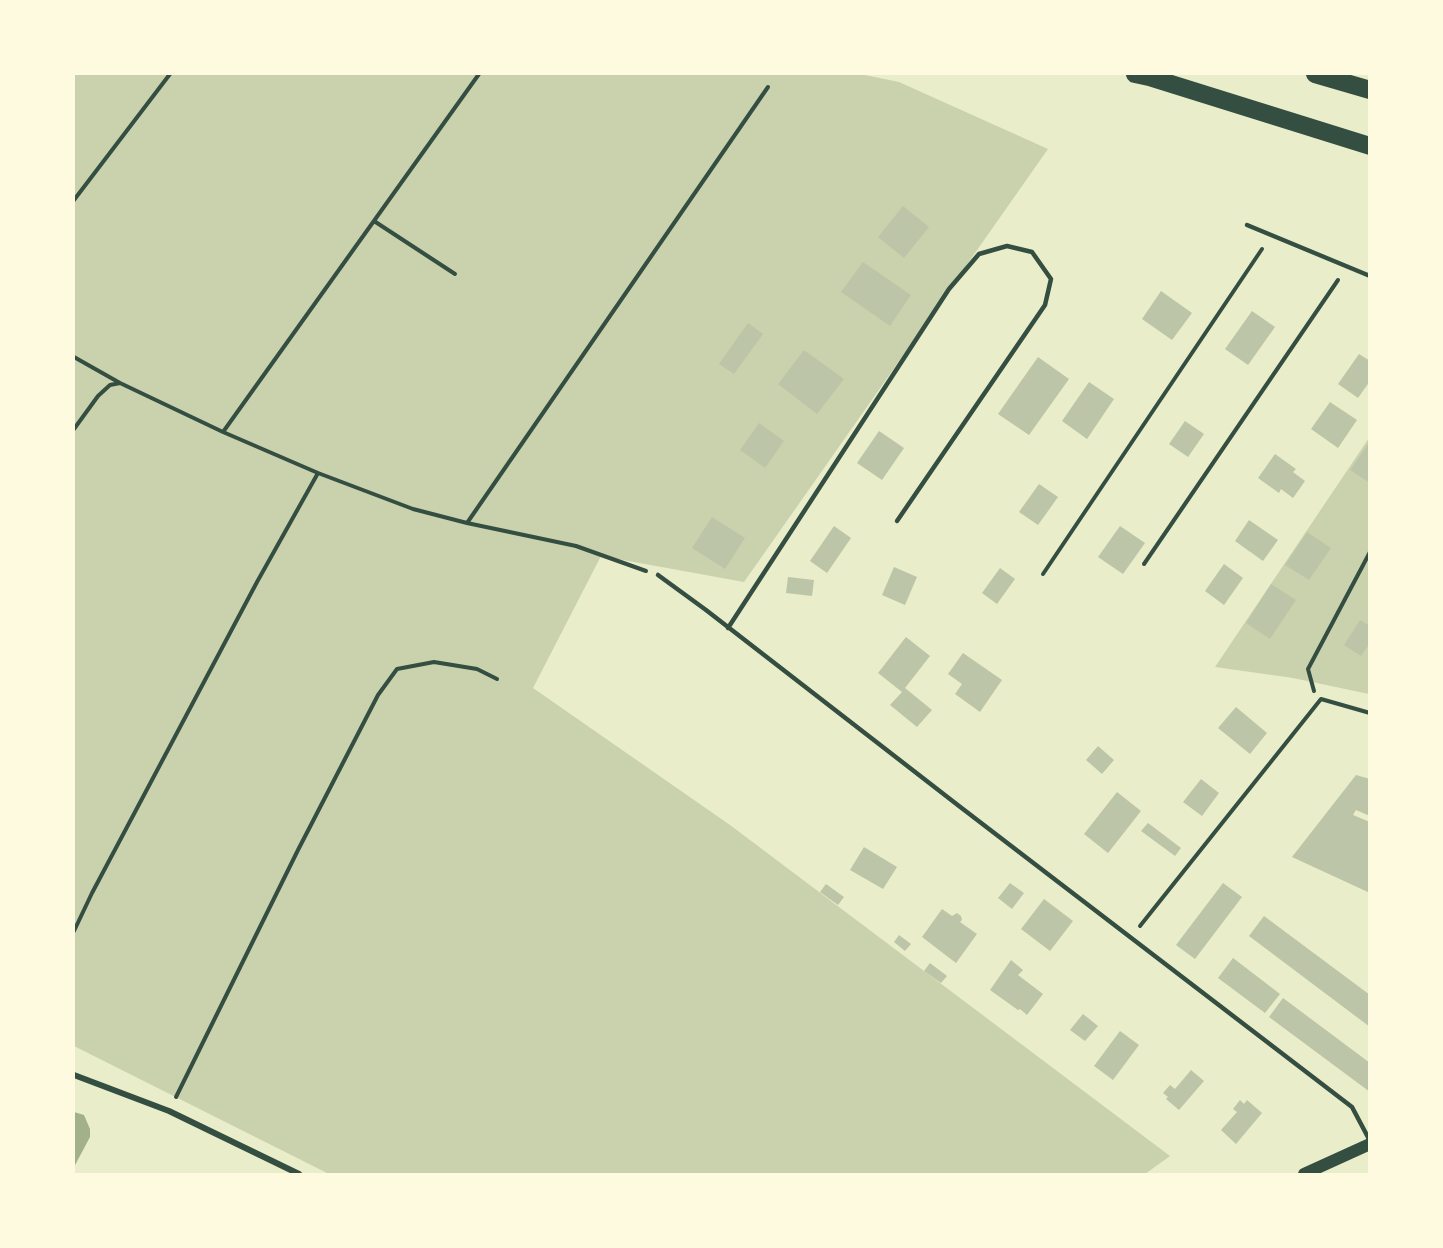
<!DOCTYPE html>
<style>
body{margin:0}
#map{position:relative;width:1443px;height:1248px;overflow:hidden;background:#e9edc9;font-family:Figtree,sans-serif}
canvas{display:block}
.frame{position:absolute;inset:0;border:75px solid #fefae0;pointer-events:none}
</style>
<div id="map">
<canvas width="1443" height="1248"></canvas>
<div class="frame"></div>
</div>
<script>
const g = document.querySelector('canvas').getContext('2d');
g.lineJoin = 'round';
function fill(path, color) { g.fillStyle = color; g.fill(path, 'evenodd'); }
const toPath = rows => new Path2D(rows.map(r => 'M' + r).join(''));
function strokePath(path, color, width, dash) { g.strokeStyle = color; g.lineWidth = width; g.lineCap = dash ? 'butt' : 'round'; g.setLineDash(dash || []); g.stroke(path); }
fill(toPath([
 [74,74,860,74,899,82,1048,149,744,582,601,556,533,688,730,825,1170,1156,1145,1174,329,1174,74,1046],
 [1369,438,1369,694,1293,678,1215,667]
]), '#cad2ad');
fill(toPath([
 [74,1112,84,1115,90,1129,90,1137,74,1167]
]), '#a3b18a');
fill(toPath([
 [903,206,929,227,904,258,878,237],
 [863,262,911,295,890,326,841,292],
 [1161,291,1192,313,1172,340,1142,319],
 [1252,311,1275,327,1248,365,1225,349],
 [748,323,763,334,734,374,719,364],
 [804,350,844,379,817,414,778,384],
 [1359,354,1370,361,1370,381,1358,398,1338,384],
 [1038,357,1069,379,1029,435,998,414],
 [1089,382,1114,399,1087,439,1062,421],
 [1330,402,1357,420,1338,448,1311,429],
 [1185,421,1204,434,1188,457,1169,444],
 [759,423,784,441,765,468,740,450],
 [879,431,904,448,882,480,857,463],
 [1370,441,1370,483,1350,470],
 [1275,454,1296,469,1293,472,1305,481,1293,498,1281,489,1279,493,1258,478],
 [1039,484,1058,497,1038,525,1019,512],
 [712,517,745,538,725,569,692,548],
 [1249,520,1278,540,1263,561,1235,541],
 [834,526,851,538,827,573,810,561],
 [1120,526,1145,543,1123,574,1098,557],
 [1307,532,1331,548,1309,580,1285,565],
 [1224,564,1243,578,1224,605,1205,591],
 [894,567,917,577,905,605,882,595],
 [1000,568,1015,579,997,604,982,593],
 [788,577,814,580,812,596,786,593],
 [1271,584,1296,600,1270,639,1246,623],
 [1360,620,1370,626,1370,643,1361,656,1344,645],
 [906,637,930,656,905,688,932,710,917,727,890,705,902,692,878,673],
 [963,653,1002,680,980,712,955,694,962,684,948,674],
 [1236,707,1267,733,1250,754,1218,728],
 [1098,746,1114,760,1102,774,1086,760],
 [1356,775,1370,779,1370,816,1356,810,1353,815,1370,822,1370,893,1292,857],
 [1201,779,1219,793,1202,816,1183,802],
 [1117,792,1141,811,1108,853,1084,834],
 [1148,823,1181,848,1175,856,1141,831],
 [864,847,897,867,883,889,850,870],
 [1010,883,1024,893,1012,909,998,898],
 [1223,883,1242,897,1195,959,1176,945],
 [826,884,844,897,838,905,820,892],
 [1044,899,1073,921,1050,951,1021,929],
 [942,909,952,916,957,913,961,916,962,920,960,922,977,934,956,963,922,937],
 [1264,916,1370,995,1370,1027,1249,936],
 [899,935,911,944,905,951,894,942],
 [1233,958,1280,994,1265,1013,1218,978],
 [1011,960,1023,970,1018,975,1043,994,1027,1015,1020,1009,1018,1010,990,990],
 [930,963,947,976,941,983,924,971],
 [1283,998,1370,1063,1370,1092,1269,1017],
 [1083,1014,1098,1026,1085,1041,1070,1030],
 [1120,1031,1139,1045,1113,1080,1094,1066],
 [1191,1070,1204,1081,1179,1110,1166,1099,1168,1097,1163,1093,1170,1085,1175,1089],
 [1240,1100,1244,1104,1247,1100,1262,1113,1236,1144,1221,1130,1237,1112,1233,1109]
]), '#bcc5a7');
strokePath(toPath([
 [74,200,170,74],
 [374,221,455,274],
 [74,357,120,383,223,432,318,473,413,509,467,523,576,546,646,571],
 [74,429,98,396,110,385,120,383],
 [223,432,479,74],
 [467,523,768,87],
 [1144,564,1338,280],
 [1043,574,1262,249],
 [1314,691,1308,669,1370,552],
 [1140,926,1321,699,1370,713],
 [74,931,92,893,257,582,318,473],
 [176,1097,298,850,378,695,397,669,434,662,477,669,497,679]
]), '#344e41', 4);
strokePath(toPath([
 [1247,225,1370,276],
 [658,575,706,610,959,806,1352,1107,1370,1141],
 [728,628,949,289,979,254,1007,246,1032,252,1051,279,1045,305,897,521]
]), '#344e41', 4.5);
strokePath(toPath([
 [74,1075,169,1111,299,1174]
]), '#344e41', 6);
strokePath(toPath([
 [1304,1174,1370,1144]
]), '#344e41', 12);
strokePath(toPath([
 [1135,74,1149,77,1370,146],
 [1315,74,1370,90]
]), '#344e41', 18);
</script>
